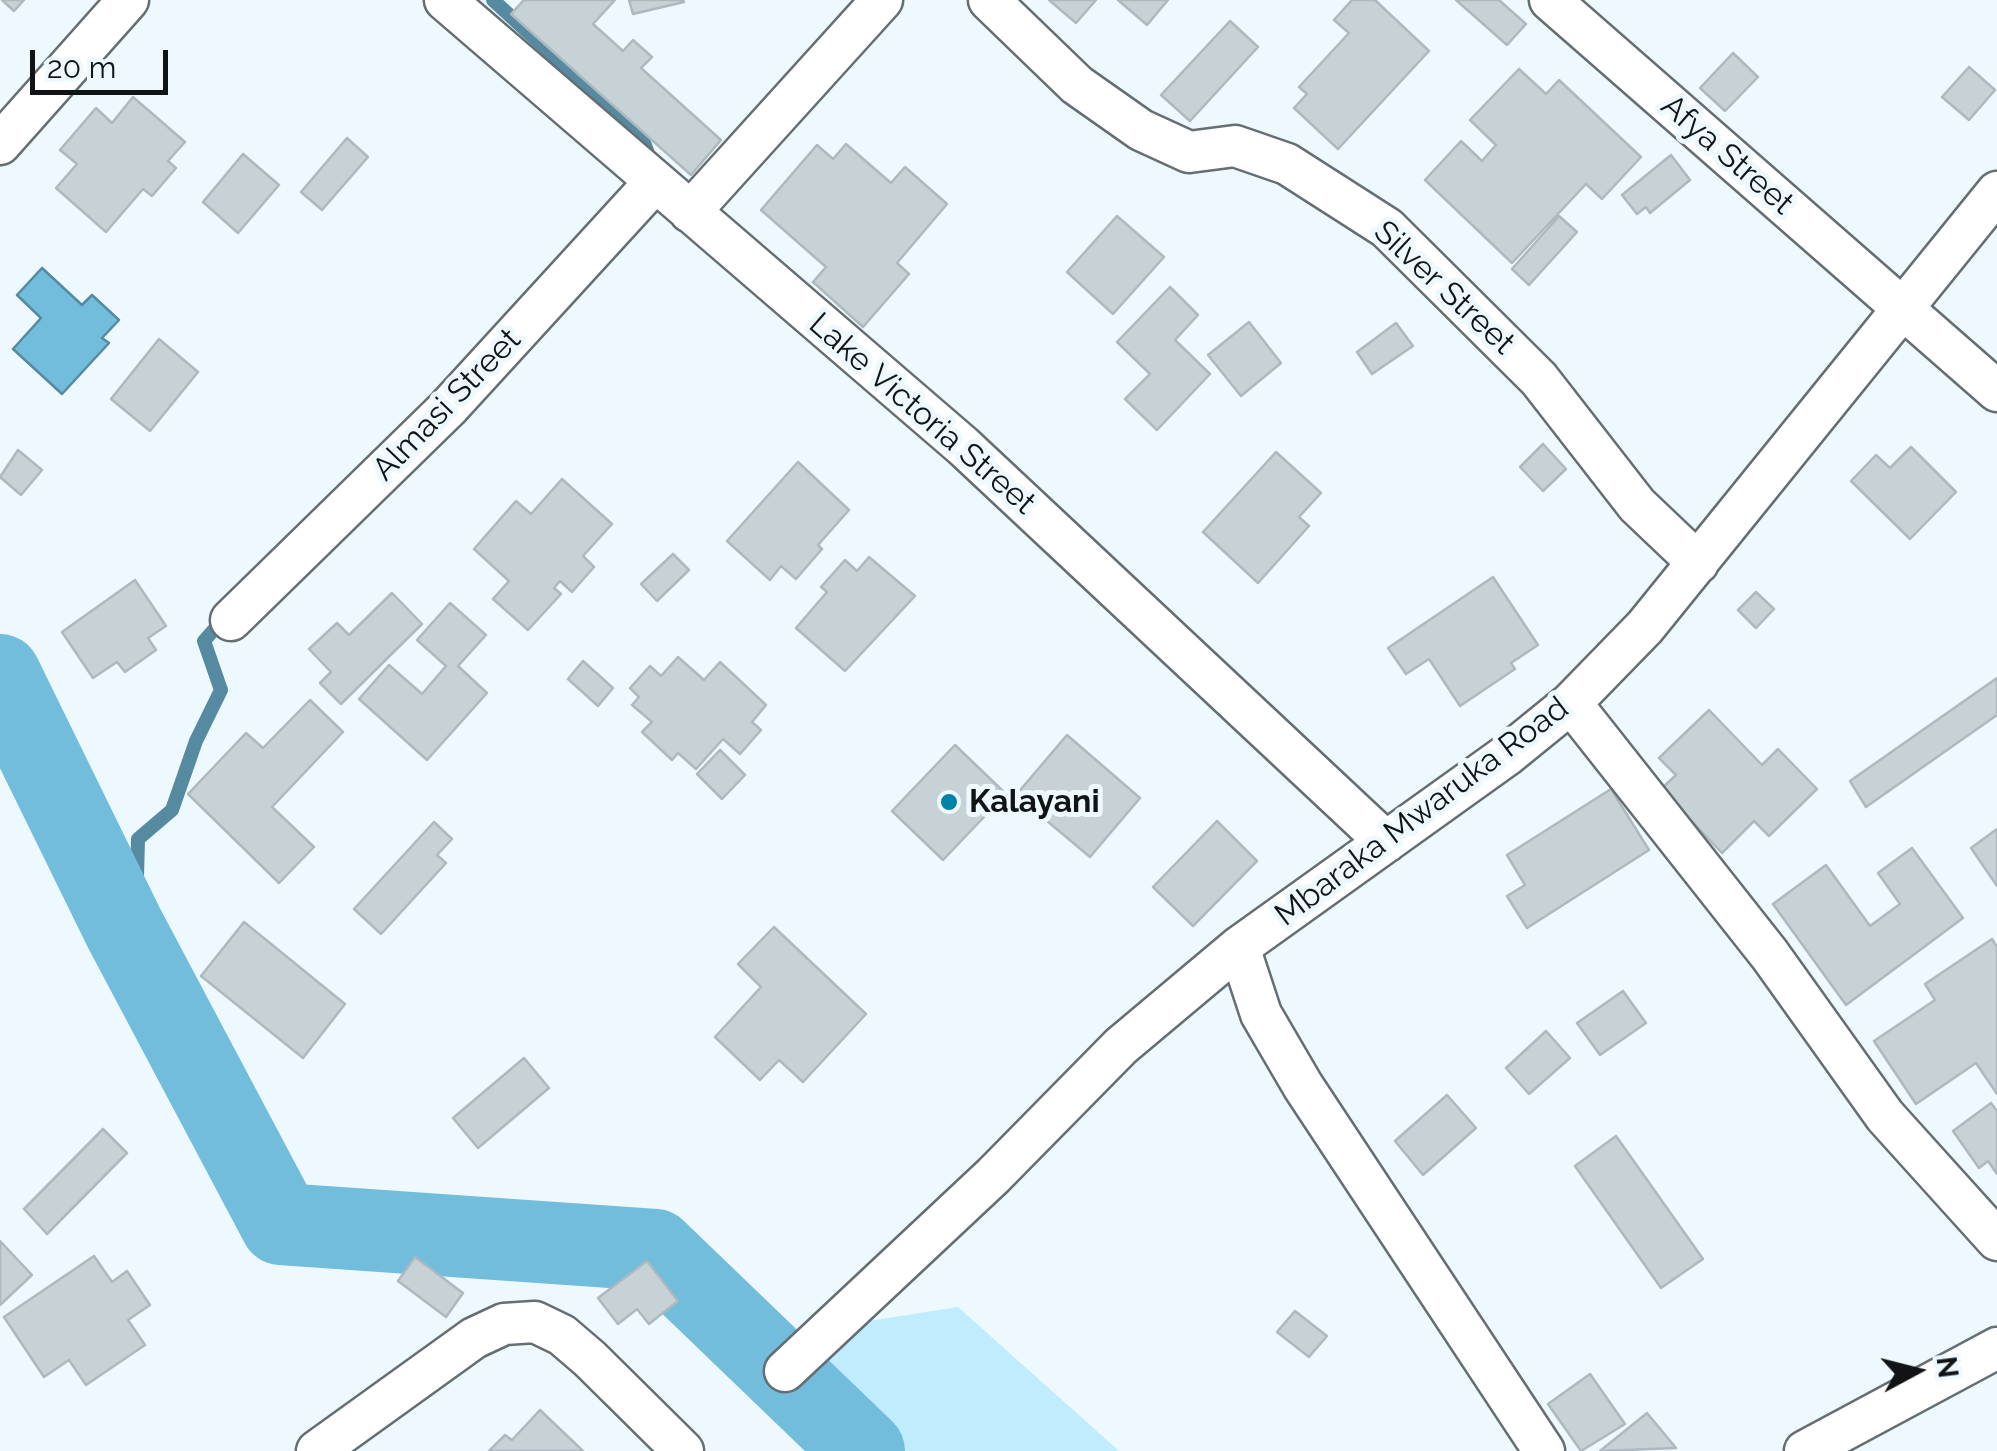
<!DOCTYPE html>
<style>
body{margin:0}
#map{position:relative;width:1997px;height:1451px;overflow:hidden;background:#edf9fe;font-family:Raleway,sans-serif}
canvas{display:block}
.north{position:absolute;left:1867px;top:1321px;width:100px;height:100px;-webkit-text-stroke:8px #edf9fe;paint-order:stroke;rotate:83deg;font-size:28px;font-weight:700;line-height:40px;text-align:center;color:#101415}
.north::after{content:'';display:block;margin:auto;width:35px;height:45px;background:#101415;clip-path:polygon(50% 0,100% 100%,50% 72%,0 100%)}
.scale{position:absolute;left:30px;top:50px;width:138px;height:45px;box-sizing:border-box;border:5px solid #101415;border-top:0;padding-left:12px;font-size:30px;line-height:35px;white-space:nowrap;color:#101415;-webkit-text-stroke:8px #edf9fe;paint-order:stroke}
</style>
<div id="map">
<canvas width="1997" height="1451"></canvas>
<div class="north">N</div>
<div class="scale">20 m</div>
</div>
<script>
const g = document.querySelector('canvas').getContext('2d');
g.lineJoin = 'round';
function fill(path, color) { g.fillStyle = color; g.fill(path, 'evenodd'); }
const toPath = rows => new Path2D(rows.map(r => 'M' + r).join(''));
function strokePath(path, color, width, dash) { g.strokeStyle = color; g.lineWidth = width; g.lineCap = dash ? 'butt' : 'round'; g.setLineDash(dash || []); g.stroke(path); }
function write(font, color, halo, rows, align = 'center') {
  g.font = font + ' Raleway,sans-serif'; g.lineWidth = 10; g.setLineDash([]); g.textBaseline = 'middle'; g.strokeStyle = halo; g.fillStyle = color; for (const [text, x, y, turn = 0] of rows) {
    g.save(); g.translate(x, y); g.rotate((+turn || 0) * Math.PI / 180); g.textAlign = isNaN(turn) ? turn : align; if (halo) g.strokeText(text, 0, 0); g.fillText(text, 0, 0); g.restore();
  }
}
fill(toPath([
 [958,1307,1119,1451,825,1451,711,1346]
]), '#bfecfe');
const water = toPath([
 [42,268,82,305,92,295,119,320,102,338,109,343,62,394,13,349,41,318,17,295,42,268]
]);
fill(water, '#72bddb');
strokePath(water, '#558aa0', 2.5);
strokePath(toPath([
 [493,0,642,137,650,159],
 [124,928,137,877,138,839,172,810,196,741,221,690,204,641,226,616]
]), '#558aa0', 14);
strokePath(toPath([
 [0,675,124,928,281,1224,655,1250,864,1451]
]), '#72bddb', 82);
const building = toPath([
 [2,0,24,0,14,11,2,0],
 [524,0,615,0,593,24,623,51,633,40,652,57,641,68,721,140,691,175,511,14,524,0],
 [629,0,683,0,684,2,633,14,629,0],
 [1049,0,1096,0,1076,23,1049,0],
 [1118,0,1168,0,1147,25,1118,0],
 [1352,0,1375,0,1429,51,1338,149,1294,108,1307,94,1299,87,1349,33,1334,20,1352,0],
 [1456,0,1499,0,1526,24,1507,45,1456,0],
 [1230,21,1258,47,1190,121,1161,95,1230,21],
 [1733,53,1758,77,1725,111,1700,88,1733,53],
 [1969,67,1995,90,1969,120,1942,97,1969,67],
 [1519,69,1546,94,1559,80,1641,157,1602,199,1586,184,1512,263,1425,180,1461,141,1482,161,1496,145,1470,120,1519,69],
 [133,97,185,142,168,161,176,168,152,196,143,189,106,232,56,188,77,164,60,150,96,108,112,123,133,97],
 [347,138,368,157,322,210,301,192,347,138],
 [846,144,891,183,905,167,947,204,897,263,909,274,863,327,813,282,826,267,761,210,817,145,833,159,846,144],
 [243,154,279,185,238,233,203,202,243,154],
 [1671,155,1690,180,1650,213,1646,207,1637,214,1622,195,1671,155],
 [1117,216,1164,257,1113,314,1067,272,1117,216],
 [1559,216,1577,232,1529,285,1512,269,1559,216],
 [1170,287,1198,315,1175,340,1210,374,1157,430,1125,399,1150,374,1117,342,1170,287],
 [1249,322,1281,363,1241,396,1208,355,1249,322],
 [1396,323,1413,346,1372,374,1357,352,1396,323],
 [159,339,198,372,150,431,111,399,159,339],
 [1543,444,1566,469,1543,491,1520,467,1543,444],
 [1911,447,1956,492,1910,539,1851,481,1876,455,1890,468,1911,447],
 [18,450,42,470,21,495,0,477,18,450],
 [1276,452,1321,493,1299,517,1309,526,1258,583,1203,532,1276,452],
 [798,462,849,510,818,545,822,549,796,579,781,566,770,580,727,541,798,462],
 [562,479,612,524,583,556,594,567,572,592,560,581,554,588,561,594,528,630,493,599,509,581,474,549,516,501,531,514,562,479],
 [673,554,689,570,657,601,641,584,673,554],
 [869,557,915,596,845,671,796,628,827,592,821,587,845,560,857,571,869,557],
 [1493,577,1538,645,1511,663,1515,669,1460,706,1429,659,1406,674,1388,648,1493,577],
 [135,580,166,626,148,638,156,650,125,672,117,662,93,678,62,632,135,580],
 [1756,592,1774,609,1756,628,1738,610,1756,592],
 [392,593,422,624,341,704,320,683,331,672,309,649,337,623,349,635,392,593],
 [450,603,486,635,458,666,487,693,427,760,359,699,389,665,422,694,446,666,417,640,450,603],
 [678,657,704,680,720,662,766,705,752,722,761,730,740,754,723,739,696,769,678,753,672,760,642,732,652,722,632,705,639,697,630,688,650,666,661,676,678,657],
 [583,661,613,688,598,706,568,679,583,661],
 [1997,678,1997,715,1866,807,1850,781,1997,678],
 [310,700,343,732,272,807,314,847,279,883,188,794,246,733,263,748,310,700],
 [1709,710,1762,765,1778,749,1817,789,1769,836,1754,821,1722,853,1661,789,1676,775,1659,758,1709,710],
 [1067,735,1140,798,1090,857,1016,795,1067,735],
 [955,745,1006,794,943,860,892,811,955,745],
 [720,750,745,775,722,799,697,774,720,750],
 [1611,789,1649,850,1527,928,1507,896,1525,885,1507,855,1611,789],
 [1217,821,1257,861,1193,926,1153,887,1217,821],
 [434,822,452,839,437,855,446,863,381,934,354,909,434,822],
 [1997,829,1997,886,1971,848,1997,829],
 [1912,848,1963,918,1846,1005,1773,904,1826,865,1870,926,1900,904,1878,873,1912,848],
 [244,922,345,1004,303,1058,201,976,244,922],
 [774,927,866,1014,803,1082,779,1060,760,1080,715,1037,761,987,738,964,774,927],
 [1992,939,1997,947,1997,1094,1976,1063,1916,1104,1874,1041,1935,1000,1925,984,1992,939],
 [1623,991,1646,1023,1600,1055,1577,1023,1623,991],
 [1546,1031,1570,1058,1529,1094,1506,1068,1546,1031],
 [524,1058,549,1088,478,1148,453,1118,524,1058],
 [1447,1095,1476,1128,1423,1175,1395,1141,1447,1095],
 [1991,1103,1997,1111,1997,1174,1988,1161,1979,1168,1953,1131,1991,1103],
 [103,1129,127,1153,47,1234,24,1209,103,1129],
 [1616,1136,1703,1259,1661,1288,1575,1166,1616,1136],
 [0,1241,32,1275,0,1305,0,1241],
 [94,1256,112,1282,127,1271,150,1305,128,1320,145,1345,86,1385,69,1360,44,1377,4,1317,94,1256],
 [415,1257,463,1293,446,1317,398,1281,415,1257],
 [647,1261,678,1301,649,1324,637,1309,618,1324,598,1298,647,1261],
 [1295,1311,1327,1336,1309,1357,1277,1332,1295,1311],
 [1590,1374,1625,1424,1581,1451,1548,1404,1590,1374],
 [540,1410,583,1451,489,1451,505,1435,512,1440,540,1410],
 [1647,1413,1676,1448,1600,1451,1647,1413]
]);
fill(building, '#c7d2d7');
strokePath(building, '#adb9be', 2.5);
const minor = toPath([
 [445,0,963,446,1386,842],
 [989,0,1077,85,1141,130,1189,152,1235,146,1287,164,1387,228,1539,379,1637,505,1698,563],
 [1550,0,1997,391],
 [0,144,128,0],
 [690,212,882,0],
 [231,620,448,408,654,183],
 [1571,703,1770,955,1885,1116,1997,1240],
 [1239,947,1261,1014,1303,1086,1544,1451],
 [785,1371,993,1176,1121,1046,1239,947,1507,755,1571,703,1645,627,1997,192],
 [317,1451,474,1338,504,1324,535,1322,562,1335,590,1359,683,1451],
 [1805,1451,1997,1348]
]);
strokePath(minor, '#646e73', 45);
strokePath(minor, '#fff', 40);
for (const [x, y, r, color] of [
 [949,802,10,"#0083a7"]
]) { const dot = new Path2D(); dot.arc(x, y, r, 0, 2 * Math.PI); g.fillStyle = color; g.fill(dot); strokePath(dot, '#edf9fe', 4); }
write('32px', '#101415', '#edf9fe', [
 ["Afya Street",1727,155,41],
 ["Silver Street",1444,288,43],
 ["Almasi Street",447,405,-46],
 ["Lake Victoria Street",922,414,41],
 ["Mbaraka Mwaruka Road",1422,812,-37]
]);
write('bold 32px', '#101415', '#edf9fe', [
 ["Kalayani",969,802]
], 'left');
</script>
